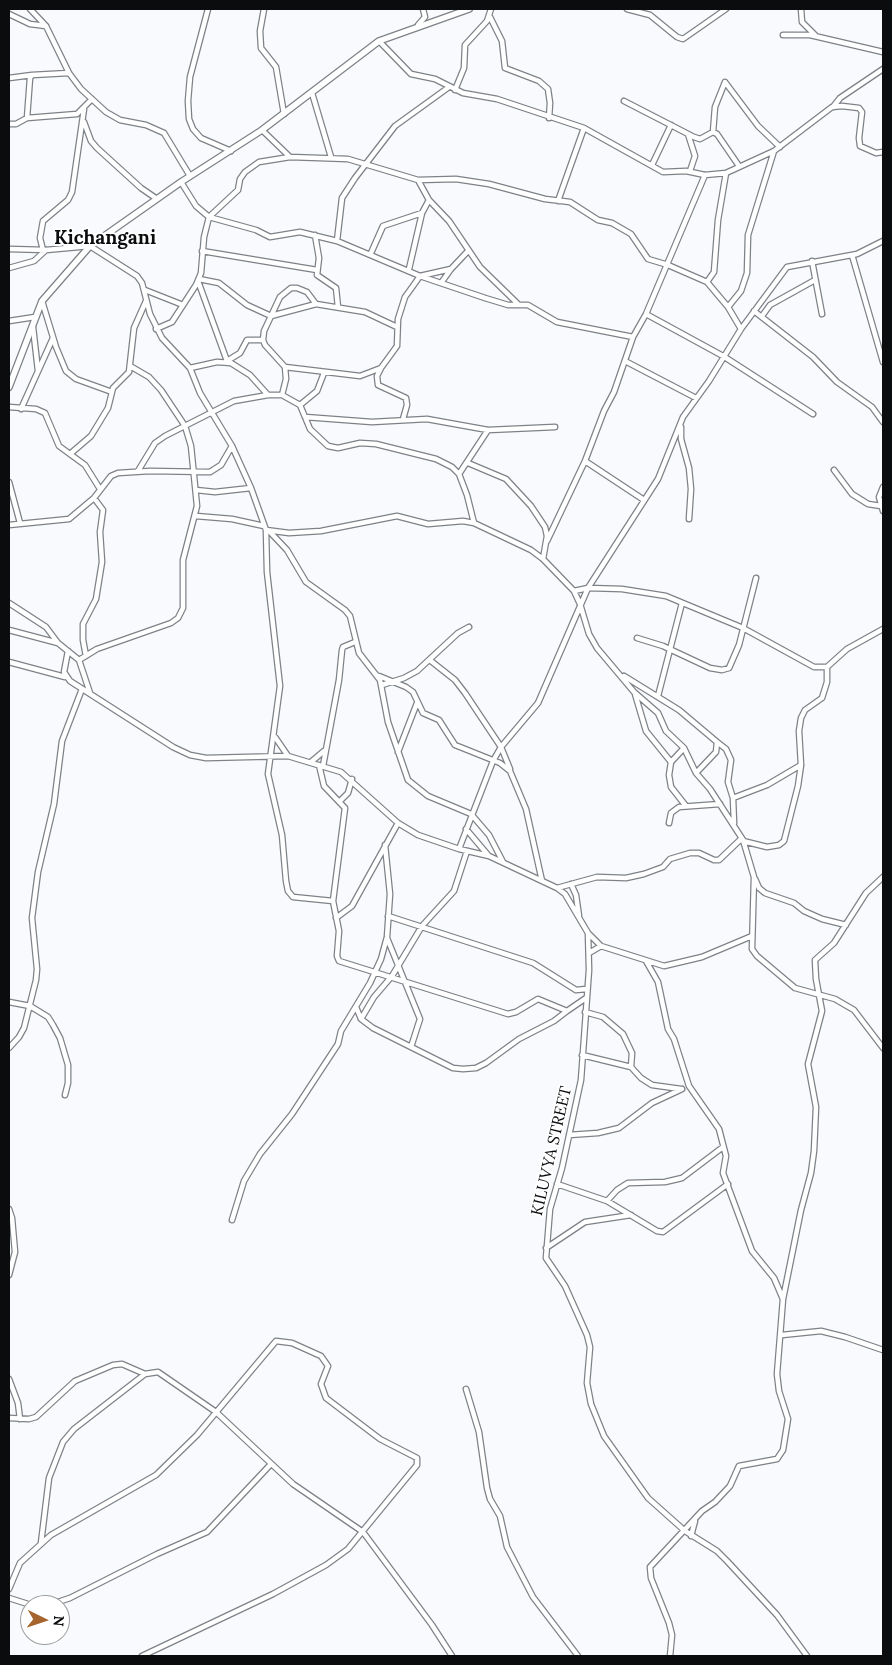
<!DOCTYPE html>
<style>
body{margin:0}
#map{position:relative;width:892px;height:1665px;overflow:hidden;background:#f8fafe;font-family:Lora,serif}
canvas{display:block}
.frame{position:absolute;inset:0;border:10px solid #0b0c0e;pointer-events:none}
.north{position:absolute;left:20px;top:1595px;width:50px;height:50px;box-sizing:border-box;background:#fff;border:1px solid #9d9e9f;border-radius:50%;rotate:94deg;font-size:14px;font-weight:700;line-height:20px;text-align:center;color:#0b0c0e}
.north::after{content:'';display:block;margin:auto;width:18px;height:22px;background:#a5652d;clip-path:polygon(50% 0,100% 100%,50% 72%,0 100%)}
</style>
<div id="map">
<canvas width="892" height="1665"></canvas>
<div class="frame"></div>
<div class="north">N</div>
</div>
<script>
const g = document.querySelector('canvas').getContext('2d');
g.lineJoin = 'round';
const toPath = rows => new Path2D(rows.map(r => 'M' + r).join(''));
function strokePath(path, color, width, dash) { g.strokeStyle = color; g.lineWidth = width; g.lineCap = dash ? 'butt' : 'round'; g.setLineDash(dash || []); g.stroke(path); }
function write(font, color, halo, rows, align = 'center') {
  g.font = font + ' Lora,serif'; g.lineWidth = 4; g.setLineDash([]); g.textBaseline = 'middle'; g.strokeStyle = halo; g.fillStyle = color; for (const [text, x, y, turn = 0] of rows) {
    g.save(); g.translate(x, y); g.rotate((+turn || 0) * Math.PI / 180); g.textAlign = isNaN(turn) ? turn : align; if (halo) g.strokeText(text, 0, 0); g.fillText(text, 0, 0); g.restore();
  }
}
const minor = toPath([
 [30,9,46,26,69,73,81,89,106,112,120,120,146,125,164,133,190,176],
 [208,9,190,77,188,101,189,119,193,129,201,138,231,151],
 [264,9,260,31,261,48,276,67,284,114],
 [627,9,650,15,677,37,683,39,726,9],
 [801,9,802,22,816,36],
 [9,14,30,24,46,26],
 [490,17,502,41,505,68,539,81,548,89,550,103,549,118],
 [418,25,425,17,423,9],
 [783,35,810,35,883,52],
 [379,41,411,74,435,79,463,93,497,99,584,128,663,172,686,171,705,175,726,173,774,151,832,107,842,106,859,108,862,112,859,138,860,146,876,153,883,152],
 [9,78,32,75],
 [455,90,464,68,465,45,487,21,491,9],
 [312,93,331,157],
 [624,101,694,137,700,139,713,132,717,134,739,166],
 [833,107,840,98,883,69],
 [27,118,30,78,32,75,69,73],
 [84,122,91,141,97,148,141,188,157,199],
 [9,124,16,124,27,118,77,114,92,99],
 [262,130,290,157,348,159,418,180,429,200,449,221,480,267,518,304],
 [713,132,715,107,725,82,758,126,780,147],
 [688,134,695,156,690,171],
 [652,165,671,125],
 [418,180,456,179,489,184,545,199,570,202,598,220,612,223,631,234,648,259,668,265,707,282,728,307,741,329],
 [181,182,196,206,209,217,256,230,270,237,300,232,337,241,420,276,485,298,508,305,528,305,557,322,633,337],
 [558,201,584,128],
 [315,235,319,258,317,275,336,288,338,307],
 [337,241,342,198,355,178,395,126,449,87],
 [9,249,46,250,90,246,137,276,142,283,150,314,162,338,190,368,200,393,232,446,251,488,266,530,289,533,321,531,397,516,428,524,463,521,474,523,531,550,543,559,574,591,580,604,589,634,597,648,634,692,658,713,666,731,684,748,696,773,710,789,743,840,754,877,752,949,757,956,795,988,835,999,854,1010,883,1048],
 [43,250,40,238,43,221,68,200,72,192,84,109],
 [202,251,317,270],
 [371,253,383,226,422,213],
 [852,255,883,362],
 [812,261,822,314],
 [9,268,34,261,46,250],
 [409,269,422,213,429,200],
 [199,279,219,283,247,305,271,316,316,304,365,312,397,327],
 [198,281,227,361],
 [707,282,714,272,718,220,726,173],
 [441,283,451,269,468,251],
 [145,290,183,305],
 [42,301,56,347,66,371,76,379,112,392],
 [728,307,741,291,747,273,748,235,774,151],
 [754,311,813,357,837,382,872,407,883,422],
 [646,314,723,356,813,414],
 [762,316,770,305,815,280],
 [9,321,35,317],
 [33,327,38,371],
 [156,329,172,322,196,285,201,273,204,237,209,217,238,190,240,179,245,172,259,162,290,157],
 [227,361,240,353,247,340,263,340],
 [625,361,696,398],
 [285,367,360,376,381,368,397,346,398,319,405,297,413,286,420,276,451,269],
 [190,368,217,362,231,363,250,375,268,395],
 [381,368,377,376,378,385,406,398,407,405,403,419],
 [282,395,286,379,285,367,265,345,263,340,264,331,280,297,291,288,297,288,307,292,316,304],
 [300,405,317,391,324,373],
 [9,407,36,409,45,413,59,446,85,465,100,489],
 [21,409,53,338],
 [305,417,372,422,427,419,488,430,555,427],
 [681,427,681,439,689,468,691,489,689,519],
 [70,454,91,436,108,408,113,388,129,372,134,328,146,301],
 [585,461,644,500],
 [468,463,506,479,531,506,545,527,547,536,543,559],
 [834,470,852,494,868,504,881,506],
 [138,471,155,443,165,436,234,401,268,395,282,395,300,405,310,429,328,446,338,448,360,443,376,444,436,459,452,467,459,474,467,495,474,523],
 [459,474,488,430],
 [9,482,20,523],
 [883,487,879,497,883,511],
 [196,490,215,492,251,488],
 [196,516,232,519,264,526],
 [9,525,69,519,94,498,111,476,118,473,150,471,210,472,221,465,232,446],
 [266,530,267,572,280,686,268,774,282,835,286,881,288,891,293,897,333,901],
 [270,532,287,550,306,582,345,610,350,616,359,653,380,680,388,722,408,780,428,796,471,814,489,835,503,862],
 [547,541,585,461,604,411,614,392,633,337,646,314,705,175],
 [574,591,588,588,622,589,666,596,743,628,814,667,827,667,847,649,883,629],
 [9,603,46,627,58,643],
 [9,630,58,643,79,660,90,693],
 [637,638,663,646,710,668,722,670,729,668,739,645,756,578],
 [68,651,64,672,70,681,173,747,190,755,206,758,288,756,341,772,398,823,418,835,459,849,489,856,557,888,565,894,588,933,589,970,581,1080,562,1168,550,1209,546,1258,565,1286,587,1335,590,1347,587,1383,591,1404,604,1436,648,1498,685,1531,717,1551,727,1561,777,1615,807,1656],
 [86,656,83,640,83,624,96,599,102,562,100,532,103,510,94,498],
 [79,660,97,649,171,623,178,618,183,608,183,560,197,506,191,446,185,426,161,390,149,377,130,366],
 [431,661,455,680,465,693,501,747,510,769],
 [9,662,65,677],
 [379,676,406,687,413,692,423,713,439,720,455,745,500,763,510,771,526,809,542,881],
 [624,676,679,710,717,742,716,752,696,773],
 [382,685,404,678,417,671,458,633,469,627],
 [635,694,646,731,671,762],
 [658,696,682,603],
 [275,737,288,756],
 [717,742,726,749,731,760,728,782,733,798],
 [684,748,671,762,669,775,671,787,686,806],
 [398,752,417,703],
 [311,762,324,751],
 [319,765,324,786,345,808,333,901,339,931,337,956,339,961,508,1014,516,1012,538,999,567,1011,586,998],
 [323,766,339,680,342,650,343,647,355,642],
 [340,801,348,793,352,779],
 [669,823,671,813,679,807,720,804],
 [734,823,733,798,767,785,801,765],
 [466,829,488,855],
 [743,841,767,847,779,845,784,841,798,786,801,765,799,731,801,718,805,710,822,698,827,682,827,667],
 [459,849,493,761,501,747,538,703,588,588,658,479,683,417,709,381,741,329,787,267,857,254,883,241],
 [755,879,759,888,765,893,794,903,804,911,822,919,846,925],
 [571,884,576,895,579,916],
 [557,888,597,877,626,878,644,874,663,867,670,859,690,853,699,853,714,860,719,860,741,839],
 [388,916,533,963,576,990,586,989],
 [336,918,352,906,398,823],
 [589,934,601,946,664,966,702,957,752,936],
 [387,938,420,1019,411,1047],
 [589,953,601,946],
 [646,961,658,982,668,1029,674,1039,689,1086,719,1129,726,1156,723,1173,752,1251,774,1278,783,1299],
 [9,1002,30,1006,48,1017,53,1025,60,1038,68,1065,68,1083,65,1095],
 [356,1007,361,1019,373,1028,453,1068,463,1069,476,1068,486,1063,519,1039,554,1021,567,1011],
 [585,1012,603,1017,623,1034,632,1053,631,1067],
 [361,1019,374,997,392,976,422,926,454,891,467,851],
 [9,1048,19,1037,24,1028,36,980,37,969,32,918,38,872,54,804,62,741,82,689],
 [582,1055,631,1067,641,1078,652,1085,681,1089],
 [569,1135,598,1133,619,1128,652,1103,682,1089],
 [557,1184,607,1201,657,1231,663,1232,728,1184],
 [607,1201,617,1190,628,1183,665,1182,682,1178,723,1147],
 [9,1209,12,1218,15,1252,9,1275],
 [232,1220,244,1181,260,1154,292,1114,338,1044,341,1031,370,983,381,959,387,937,390,894,385,845],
 [546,1248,585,1222,631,1215],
 [782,1335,821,1331,845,1337,883,1350],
 [9,1379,18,1403,20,1419],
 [466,1389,479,1432,487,1488,490,1499,500,1516,507,1547,533,1597,578,1656],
 [9,1418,29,1419,36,1417,75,1381,113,1365,122,1364,145,1374],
 [691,1536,695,1521],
 [41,1543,49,1478,63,1442,74,1429,145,1374,158,1372,216,1412,293,1484,363,1532,432,1625,452,1656],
 [9,1589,20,1563,51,1535,156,1475,197,1435,276,1341,292,1343,321,1356,328,1366,321,1384,326,1398,380,1439,417,1458,417,1465,348,1549,326,1565,273,1594,142,1656],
 [9,1598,31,1605],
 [49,1605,70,1598,157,1554,207,1532,271,1464],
 [670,1656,672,1635,669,1623,651,1578,650,1567,702,1511,715,1502,730,1486,739,1466,777,1459,783,1450,788,1419,779,1391,777,1374,783,1299,801,1210,811,1173,814,1151,816,1107,808,1064,822,1011,816,979,815,960,834,943,866,893,883,877]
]);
const tertiary = toPath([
 [9,387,42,301,90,246,181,182,262,130,379,41,469,9]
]);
strokePath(minor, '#7e8287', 7);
strokePath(tertiary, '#7e8287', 8);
strokePath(minor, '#fff', 4.5);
strokePath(tertiary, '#fff', 5.5);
write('16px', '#0b0c0e', '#fff', [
 ["KILUVYA STREET",552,1151,-77]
]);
write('bold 19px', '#0b0c0e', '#fff', [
 ["Kichangani",105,239]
]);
</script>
